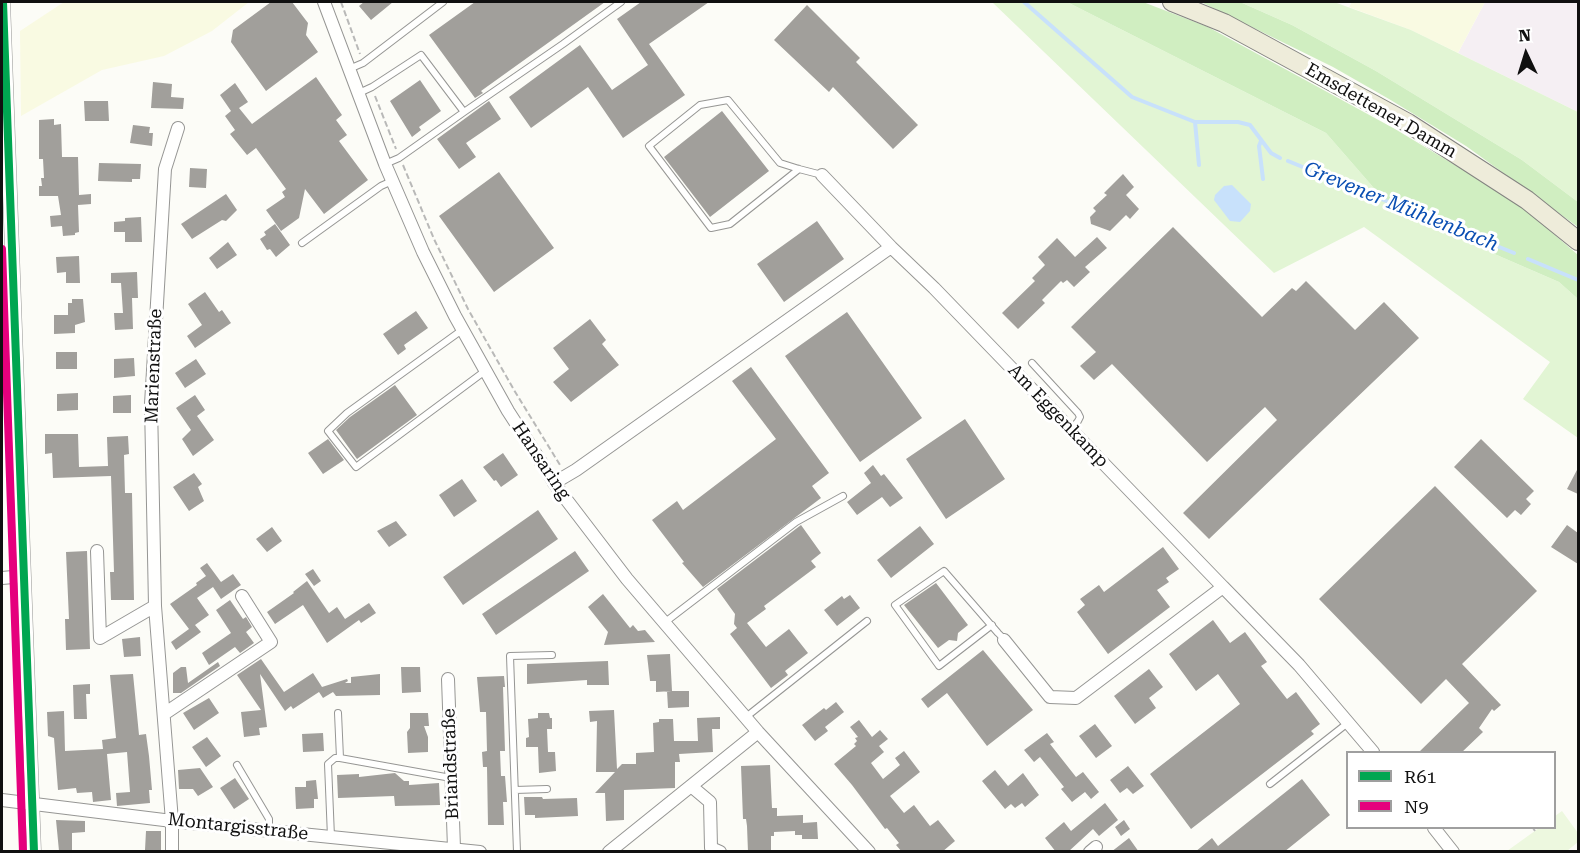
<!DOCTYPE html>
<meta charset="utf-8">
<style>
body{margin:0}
#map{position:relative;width:1580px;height:853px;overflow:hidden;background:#fcfcf7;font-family:"Roboto Serif",serif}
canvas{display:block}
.frame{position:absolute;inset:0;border:3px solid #101010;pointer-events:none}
.legend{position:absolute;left:1346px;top:751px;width:210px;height:78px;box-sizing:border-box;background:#fff;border:2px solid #9f9f9f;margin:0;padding:8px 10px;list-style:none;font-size:18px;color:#101010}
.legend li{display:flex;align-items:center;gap:12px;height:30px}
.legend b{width:30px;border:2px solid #9f9f9f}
.north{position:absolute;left:1496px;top:24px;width:60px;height:60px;-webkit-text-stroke:4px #fff;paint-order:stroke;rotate:356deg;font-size:16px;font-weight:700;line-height:24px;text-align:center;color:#101010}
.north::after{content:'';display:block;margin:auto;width:21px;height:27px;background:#101010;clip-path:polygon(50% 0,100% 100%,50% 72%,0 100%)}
</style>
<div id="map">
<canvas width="1580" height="853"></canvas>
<div class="frame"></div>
<ul class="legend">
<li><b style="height:8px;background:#00a651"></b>R61</li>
<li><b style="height:8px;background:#e5007d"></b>N9</li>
</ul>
<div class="north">N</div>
</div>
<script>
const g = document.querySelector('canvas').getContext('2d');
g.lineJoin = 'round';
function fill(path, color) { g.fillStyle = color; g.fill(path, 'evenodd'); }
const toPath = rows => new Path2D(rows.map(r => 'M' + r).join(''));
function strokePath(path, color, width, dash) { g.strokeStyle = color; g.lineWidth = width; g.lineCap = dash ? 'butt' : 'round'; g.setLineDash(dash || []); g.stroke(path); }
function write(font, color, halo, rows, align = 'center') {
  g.font = font + ' "Roboto Serif",serif'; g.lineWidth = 6; g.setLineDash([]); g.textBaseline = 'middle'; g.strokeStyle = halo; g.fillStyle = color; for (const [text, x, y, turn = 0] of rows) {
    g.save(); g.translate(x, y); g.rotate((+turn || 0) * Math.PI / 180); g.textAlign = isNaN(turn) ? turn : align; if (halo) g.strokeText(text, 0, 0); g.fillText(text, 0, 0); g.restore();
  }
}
fill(toPath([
 [1485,2,1578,2,1578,112,1458,53]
]), '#f5eff3');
fill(toPath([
 [64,2,249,2,212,31,164,56,102,70,21,116,20,31],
 [1352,2,1485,2,1458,53,1411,30,1349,7]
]), '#f9fae2');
fill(toPath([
 [992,2,1067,2,1326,133,1393,210,1559,282,1578,299,1578,438,1523,399,1550,362,1364,227,1274,273],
 [1240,2,1334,2,1411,30,1578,112,1578,202,1522,160,1376,71,1292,25]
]), '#e2f5d4');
fill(toPath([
 [1067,2,1143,2,1208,27,1395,129,1518,203,1578,255,1578,299,1559,282,1393,210,1326,133],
 [1201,2,1240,2,1292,25,1376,71,1522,160,1578,202,1578,227,1466,146,1389,99,1333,67]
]), '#d0eec1');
fill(toPath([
 [1562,811,1578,833,1578,842,1567,851,1507,851,1539,828,1554,828,1555,816]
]), '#edf8df');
fill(toPath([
 [1232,185,1251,204,1250,211,1240,222,1230,221,1214,200,1215,195,1224,186]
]), '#c8e1fb');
strokePath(toPath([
 [1024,2,1132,97,1195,122,1238,122,1250,125,1271,153,1280,158],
 [1195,122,1199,165],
 [1261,141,1259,146,1263,179],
 [1288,161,1514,253],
 [1528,259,1578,280]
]), '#c8e1fb', 4);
fill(toPath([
 [271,2,292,2,308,23,306,35,318,52,266,91,231,42,233,30],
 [364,2,393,2,371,20,359,6],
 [475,2,605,2,481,91,483,93,475,98,429,35],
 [641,2,709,2,649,44,685,95,623,138,588,87,531,128,509,97,580,45,612,90,648,65,617,19],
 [807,5,860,58,856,62,918,125,893,149,833,87,829,92,774,40],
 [316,77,342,115,336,120,347,135,339,141,368,180,324,214,305,189,299,218,281,231,266,210,285,197,282,192,286,189,256,148,247,155,230,134,235,130,225,116,231,111,220,95,235,83,248,102,239,108,252,124],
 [420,80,441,111,419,127,421,130,412,137,390,101],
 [153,82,172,84,171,97,184,98,183,109,151,108],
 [84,101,108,101,109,121,85,121],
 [489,101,501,119,466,143,476,157,459,169,437,139],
 [722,111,769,171,710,217,664,157],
 [54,119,54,125,61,124,62,157,78,157,79,195,91,194,91,204,78,205,79,232,75,233,75,235,63,236,62,226,51,227,50,216,61,215,58,196,39,196,39,186,42,186,41,178,44,178,43,159,39,159,39,120],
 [133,125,150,127,149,133,153,133,152,146,130,143],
 [99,163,141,164,140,179,132,179,132,182,98,181],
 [190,168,207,169,206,188,189,187],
 [499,172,554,248,494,292,439,216],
 [1123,174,1134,187,1126,195,1139,209,1130,219,1126,215,1110,231,1091,224,1090,217,1096,211,1093,208,1107,195,1104,193],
 [226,194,237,210,226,221,222,220,192,239,181,224],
 [141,217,142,242,125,242,125,232,114,232,114,222,125,221,125,218],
 [817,221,844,259,784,302,757,264],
 [275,224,290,245,276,257,270,249,267,250,260,239,266,235,264,232],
 [1173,227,1262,317,1292,288,1296,291,1306,281,1355,330,1384,302,1419,338,1209,539,1183,513,1277,420,1265,407,1207,462,1112,364,1094,380,1080,366,1096,352,1071,327],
 [1097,237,1107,248,1085,267,1090,272,1074,287,1067,280,1063,283,1061,281,1042,300,1045,303,1018,329,1002,313,1035,281,1032,278,1045,265,1038,257,1057,238,1075,257],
 [228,242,237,255,217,269,209,258],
 [79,256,80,283,66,283,66,272,57,273,56,257],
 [137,272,138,298,132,298,133,329,115,330,114,313,123,313,121,283,111,283,111,273],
 [205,292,219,312,222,310,231,323,195,348,187,336,202,325,188,304],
 [72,299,83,299,85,322,75,325,75,333,54,334,54,315,68,315,68,303,72,303],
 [416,311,428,328,404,345,406,349,398,355,383,334],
 [847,312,922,418,860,462,785,356],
 [590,319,606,340,602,344,619,365,571,402,553,382,569,369,553,348],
 [56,352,77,352,77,369,56,369],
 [134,358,135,376,114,378,114,359],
 [196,359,206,374,185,388,175,373],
 [751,367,829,473,812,486,821,498,703,587,682,563,684,562,652,520,677,501,683,510,776,439,732,381],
 [395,385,417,415,357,459,336,430,350,417],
 [78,393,78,410,57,411,57,394],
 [131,395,131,413,113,413,113,396],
 [195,395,205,410,197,416,214,440,193,456,182,439,191,430,176,408],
 [965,419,1005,479,946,519,906,459],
 [45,434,78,434,79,467,108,466,107,437,128,436,129,454,124,455,125,493,132,493,134,600,111,600,110,572,114,572,111,476,53,478,52,453,45,454],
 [328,439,344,460,323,474,308,453],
 [1481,439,1534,491,1526,499,1531,504,1521,515,1515,510,1507,518,1454,467],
 [503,453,518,475,501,487,496,480,494,481,483,467],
 [873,465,881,476,884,474,903,498,890,507,882,497,857,515,847,502,871,483,864,473],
 [1578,468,1578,494,1567,489],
 [194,473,202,484,198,487,204,501,189,511,173,487],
 [462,479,477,501,454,517,439,495],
 [1435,486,1537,591,1462,664,1501,705,1494,711,1492,709,1479,728,1483,732,1461,753,1418,753,1469,703,1446,679,1421,704,1319,599],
 [538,510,558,539,463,605,443,577],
 [396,521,407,535,389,547,377,531],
 [801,525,821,553,811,561,816,567,764,606,766,609,747,623,766,647,789,629,808,653,785,671,788,675,771,688,730,634,737,628,734,624,735,614,717,589],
 [1567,525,1578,533,1578,564,1551,547],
 [920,526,934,544,891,578,877,560],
 [272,527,282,541,267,552,256,539],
 [1163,547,1179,569,1166,578,1169,582,1157,590,1170,607,1108,654,1077,612,1085,605,1080,599,1099,585,1104,592],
 [87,551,90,649,66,650,65,619,69,619,66,552],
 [575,551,589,571,496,635,482,614],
 [207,563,221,582,233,574,241,585,221,599,213,587,197,598,209,615,195,625,201,632,176,650,171,642,189,629,170,604,197,585,196,583,206,576,200,568],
 [313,569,321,581,314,586,305,574],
 [307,581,329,613,337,607,345,619,369,603,376,613,361,623,359,620,327,643,303,605,275,624,267,612,294,593,293,592],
 [936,583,968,625,958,633,957,641,949,640,938,648,904,605],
 [603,594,630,628,633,625,638,631,645,630,655,642,604,645,608,632,588,607],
 [850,595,860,608,837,626,824,610,842,596,844,599],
 [230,600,243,619,246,617,252,627,246,632,254,643,240,653,235,647,209,665,202,653,231,633,216,610],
 [1213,620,1230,643,1245,632,1267,662,1261,666,1287,699,1296,692,1320,724,1311,731,1314,734,1191,829,1150,774,1240,704,1218,674,1196,691,1169,654],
 [140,637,141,656,124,657,122,639],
 [983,650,1033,710,987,746,947,693,928,708,921,699],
 [670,654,672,691,656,692,656,681,650,681,647,655],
 [261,659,284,692,313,673,322,687,347,679,348,681,345,683,351,683,351,677,380,674,380,695,336,696,333,692,323,698,319,692,293,709,291,706,285,711,260,674,267,727,259,728,260,735,244,737,241,712,261,710,237,675],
 [608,661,609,685,587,685,587,680,527,684,527,664],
 [218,662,220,666,181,693,173,693,173,673,181,667,186,667,188,683],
 [401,667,420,667,421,692,402,693],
 [1149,669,1163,687,1149,698,1156,708,1135,724,1114,696],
 [133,674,139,735,146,734,149,756,152,790,149,790,150,803,117,806,116,793,130,792,127,752,107,754,111,800,93,802,92,792,77,793,76,788,58,790,54,738,48,736,47,712,64,711,65,751,103,749,102,740,116,738,110,675],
 [504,676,505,687,503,687,505,751,500,751,501,776,505,776,507,802,503,802,504,825,488,825,487,767,483,767,482,752,487,751,486,712,480,712,477,677],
 [90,684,90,694,86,694,87,719,74,719,73,685],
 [667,691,689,691,689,707,668,708],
 [209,698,219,713,194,730,183,713],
 [836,702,844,712,825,727,828,731,815,741,802,725,824,708,826,710],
 [614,710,617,769,622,764,636,764,636,753,654,752,653,723,659,722,659,719,673,719,674,741,698,741,697,718,720,717,720,729,712,729,713,752,679,754,680,762,675,762,675,788,624,790,624,820,606,821,605,793,595,793,615,772,596,772,597,721,590,722,589,711],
 [410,713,428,713,429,726,424,726,428,737,428,752,408,753,407,732,410,728],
 [538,713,549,713,550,718,552,718,552,729,547,729,548,752,555,752,556,771,539,773,538,747,526,747,526,738,529,737,528,719,538,718],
 [859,720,872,737,880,730,888,739,879,746,884,752,871,763,883,779,900,765,895,758,904,751,920,772,890,796,904,813,914,805,930,826,938,820,955,841,942,852,902,852,896,845,899,843,887,828,885,829,852,785,834,764,856,746,854,744,857,741,855,738,858,737,850,727],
 [1095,724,1112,746,1096,758,1079,736],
 [323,733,324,751,303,752,302,734],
 [1047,733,1054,742,1050,744,1076,777,1083,772,1099,792,1091,799,1085,792,1072,802,1061,789,1064,787,1040,757,1034,762,1024,750],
 [207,737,221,756,206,767,192,747],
 [770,765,772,808,777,808,777,816,803,815,803,823,817,822,818,839,802,839,802,835,795,835,795,831,774,832,774,836,771,836,771,852,748,852,747,826,746,819,743,819,741,766],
 [1128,766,1144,786,1133,794,1127,788,1120,793,1110,780],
 [200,768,213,787,198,796,193,789,179,789,178,770],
 [995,770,1008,786,1023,773,1039,795,1025,807,1022,803,1015,808,1011,804,1005,809,982,781],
 [395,773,404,781,409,781,409,785,439,783,440,805,395,806,394,796,338,798,337,775,359,774,359,777],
 [235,778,249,799,234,809,220,788],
 [1302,779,1330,815,1284,852,1195,852,1212,838,1218,846],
 [316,780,318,799,314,799,314,808,296,809,295,787,306,787,306,781],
 [524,797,542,797,543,799,577,798,578,816,535,818,535,815,525,815],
 [1105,803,1118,820,1099,836,1093,829,1068,852,1056,852,1045,838,1064,822,1071,831],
 [56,820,85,821,85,832,72,833,72,852,59,851],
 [1124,820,1130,829,1121,836,1115,827],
 [146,831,161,831,161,850,145,850],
 [1129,838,1139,852,1111,852]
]), '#a19f9b');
const service = toPath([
 [349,69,363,63,443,2],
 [359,93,372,87,421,55,464,112,399,158,385,164],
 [464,112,563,44,621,2],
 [799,169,730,224,711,228,649,146,700,105,728,100,780,163,799,169,822,175],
 [302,243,381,186,392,181],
 [462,330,347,413,328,431,356,467,485,371],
 [1032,363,1078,413,1080,417,1078,421,1071,430],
 [664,623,796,522,843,496],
 [992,625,939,666,895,605,944,571,998,633,1004,639],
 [746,717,867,621],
 [340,758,451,778],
 [237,765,269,819,269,831],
 [1270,784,1349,722],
 [515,790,547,789],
 [331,837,328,764,335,758,340,758,338,713],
 [517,852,510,656,552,655]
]);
const minor = toPath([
 [324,2,385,164,423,252,455,316,508,411,559,490,627,579,758,732,869,852],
 [822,175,891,247],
 [554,483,576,470,891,247,934,288,1223,587],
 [97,551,100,638,155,606],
 [2,578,24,576],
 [1004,640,1050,697,1076,698,1223,587,1299,665,1373,752],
 [448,679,454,848],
 [164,714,271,642,242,596],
 [691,786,710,802,711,848,720,852],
 [2,800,172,821,480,852],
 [1434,828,1453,852],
 [172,852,172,821,155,606,151,404,165,169,178,128],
 [609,852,758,732],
 [1090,852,1096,847]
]);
const tertiary = toPath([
 [3,2,34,852]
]);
const primary = toPath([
 [1172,2,1224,23,1408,123,1527,200,1578,241]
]);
strokePath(service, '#969694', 8);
strokePath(minor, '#969694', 14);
strokePath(tertiary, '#969694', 15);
strokePath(primary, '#848481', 20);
strokePath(toPath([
 [341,2,360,54],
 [375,96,396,149],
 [403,165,434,239,468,309,514,390,560,465],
 [1533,828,1535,831]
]), '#b9b9b8', 2, [6, 3]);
strokePath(service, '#fffffe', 6);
strokePath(minor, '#fffffe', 12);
strokePath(tertiary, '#fffffe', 14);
strokePath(primary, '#eeecda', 18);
strokePath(toPath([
 [3,2,34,852]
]), '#00a651', 8);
strokePath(toPath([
 [2,249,23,852]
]), '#e5007d', 8);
write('18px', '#101010', '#fff', [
 ["Emsdettener Damm",1381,111,30],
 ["Marienstraße",154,366,-88],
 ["Am Eggenkamp",1058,416,46],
 ["Hansaring",541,461,56],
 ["Briandstraße",451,764,-92],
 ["Montargisstraße",238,827,6]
]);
write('italic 20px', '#0a4eb2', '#fff', [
 ["Grevener Mühlenbach",1401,207,22]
]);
</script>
